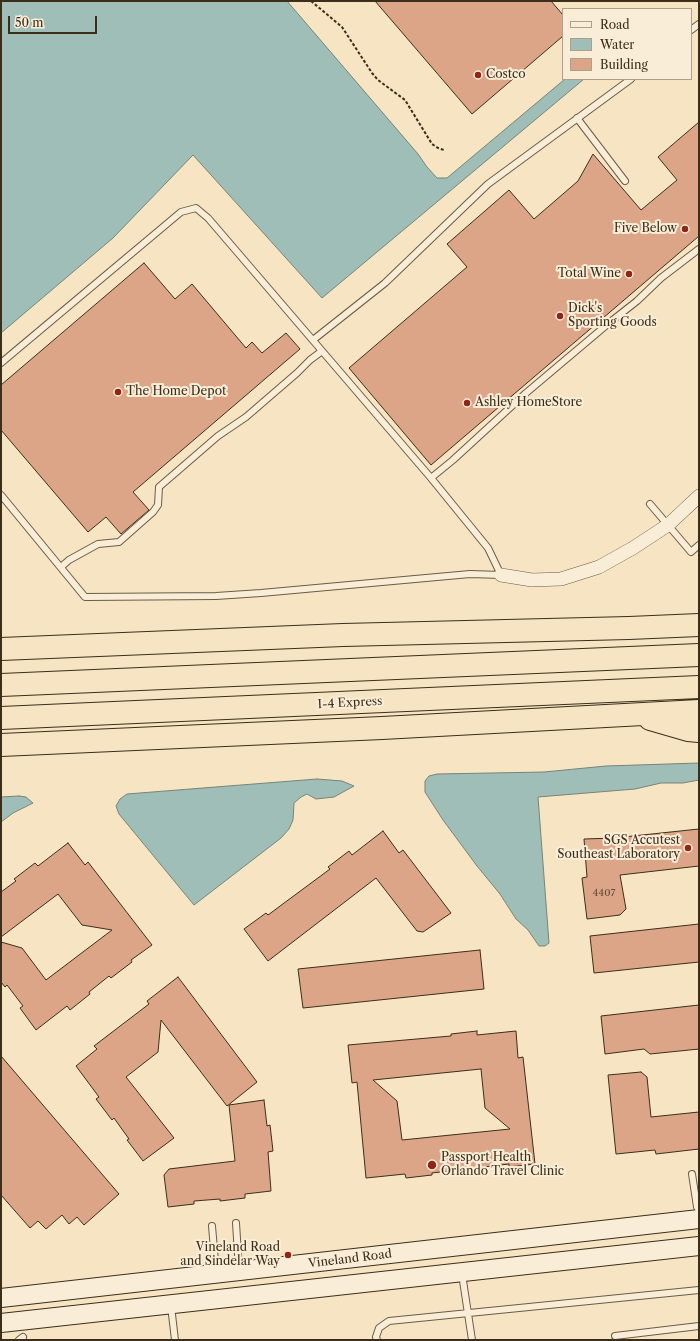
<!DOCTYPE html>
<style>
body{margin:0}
#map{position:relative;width:700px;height:1341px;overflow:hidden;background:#f7e4c2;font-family:"Libre Caslon Text",serif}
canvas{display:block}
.frame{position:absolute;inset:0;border:2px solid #3b2e1b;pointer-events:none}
.legend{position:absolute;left:562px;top:8px;width:130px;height:72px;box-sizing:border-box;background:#faedd7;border:1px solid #aea18c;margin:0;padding:5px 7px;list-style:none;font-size:12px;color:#3b2e1b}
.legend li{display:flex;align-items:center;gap:8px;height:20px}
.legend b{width:20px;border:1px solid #aea18c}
.scale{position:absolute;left:8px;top:16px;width:89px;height:18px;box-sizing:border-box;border:2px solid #3b2e1b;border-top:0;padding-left:5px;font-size:12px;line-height:14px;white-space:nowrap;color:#3b2e1b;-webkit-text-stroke:3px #faedd7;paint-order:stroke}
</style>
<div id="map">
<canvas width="700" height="1341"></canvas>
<div class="frame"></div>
<ul class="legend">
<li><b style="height:5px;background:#faedd7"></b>Road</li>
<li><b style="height:11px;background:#9ebeb7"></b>Water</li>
<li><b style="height:11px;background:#dda587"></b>Building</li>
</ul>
<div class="scale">50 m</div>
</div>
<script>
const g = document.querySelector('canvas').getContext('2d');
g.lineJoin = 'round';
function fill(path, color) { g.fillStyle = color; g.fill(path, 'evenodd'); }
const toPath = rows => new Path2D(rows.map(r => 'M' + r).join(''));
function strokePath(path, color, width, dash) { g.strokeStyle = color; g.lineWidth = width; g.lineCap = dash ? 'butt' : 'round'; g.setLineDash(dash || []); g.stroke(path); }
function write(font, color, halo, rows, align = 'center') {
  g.font = font + ' "Libre Caslon Text",serif'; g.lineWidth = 4; g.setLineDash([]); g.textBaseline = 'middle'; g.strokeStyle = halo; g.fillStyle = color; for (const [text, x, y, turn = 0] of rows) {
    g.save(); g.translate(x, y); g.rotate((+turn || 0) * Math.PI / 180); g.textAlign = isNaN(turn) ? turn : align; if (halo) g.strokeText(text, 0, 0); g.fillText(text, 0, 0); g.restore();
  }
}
const water = toPath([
 [1,1,287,1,418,154,427,167,437,178,447,178,565,79,584,79,322,298,193,155,113,238,1,333,1,1],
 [699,763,699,780,683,783,661,783,635,789,538,797,549,943,545,946,539,946,528,930,516,919,500,894,477,866,443,820,425,792,425,781,429,776,437,774,544,772,606,766,699,763],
 [317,779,342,781,354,786,334,797,316,799,307,794,301,797,294,803,293,820,289,829,281,838,194,905,119,814,116,806,120,799,127,794,317,779],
 [19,796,26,797,33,803,13,813,1,822,1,797,19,796]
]);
fill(water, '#9ebeb7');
strokePath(water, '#768479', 1);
const building = toPath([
 [375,1,551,1,563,15,563,36,472,114,375,1],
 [699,122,699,236,431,465,349,368,467,267,447,244,509,190,534,219,578,181,593,154,641,210,677,180,658,157,699,122],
 [144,263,175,299,192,284,246,348,252,342,262,353,286,333,300,349,133,492,149,510,121,534,106,517,88,532,1,430,1,385,144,263],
 [699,829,699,866,620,875,626,909,620,915,587,919,582,878,587,877,584,839,614,838,699,829],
 [383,831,399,853,403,850,451,913,423,932,417,931,376,878,268,961,244,929,266,913,268,915,330,869,328,867,349,851,352,855,383,831],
 [68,843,85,865,88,862,152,945,131,960,132,962,111,978,109,976,89,992,90,994,70,1010,67,1006,36,1030,20,1008,23,1006,7,985,5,987,1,982,1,942,22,948,46,980,112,930,82,925,58,894,1,937,1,892,16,881,14,879,35,863,38,866,68,843],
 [699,924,699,962,594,973,590,936,699,924],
 [480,950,484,989,303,1008,298,969,480,950],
 [178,977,257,1082,227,1106,161,1020,158,1052,126,1077,174,1138,143,1161,127,1140,129,1139,114,1118,112,1120,96,1099,99,1097,76,1066,97,1049,94,1046,149,1004,147,1001,178,977],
 [699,1005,699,1049,650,1054,644,1049,605,1054,601,1016,699,1005],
 [477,1031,477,1035,516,1031,518,1058,523,1057,535,1164,509,1167,509,1164,483,1167,484,1170,457,1172,457,1170,432,1173,432,1175,406,1178,405,1174,366,1178,357,1082,352,1083,348,1045,451,1036,451,1034,477,1031],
 [481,1069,485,1108,510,1129,402,1140,397,1101,373,1080,481,1069],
 [1,1056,119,1194,84,1225,77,1217,69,1224,62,1215,46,1229,38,1221,30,1228,1,1195,1,1056],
 [641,1072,647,1077,651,1117,699,1112,699,1149,656,1154,655,1150,616,1154,608,1075,641,1072],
 [264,1100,267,1126,270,1125,273,1151,268,1152,271,1191,245,1194,245,1198,220,1201,220,1199,194,1201,194,1204,168,1207,164,1175,169,1169,235,1161,229,1105,264,1100]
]);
fill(building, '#dda587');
strokePath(building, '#3b2e1b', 1);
const lane = toPath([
 [691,30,699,24],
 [577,118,625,181],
 [313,340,385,283,488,184,631,79],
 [1,363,181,212,196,208,208,218,431,478,488,548,501,575,470,574,261,593,216,596,85,597,1,495],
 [431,478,453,460,526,393,609,323,637,301,661,278,699,249],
 [650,504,691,552,699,545],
 [61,567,69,560,98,544,119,542,153,512,158,505,159,487,218,436,246,417,297,373,310,360,322,351],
 [692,1174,697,1207,699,1210],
 [236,1223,239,1270],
 [212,1226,216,1273],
 [462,1274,472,1340],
 [171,1306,175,1340],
 [615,1336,699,1326],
 [19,1340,23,1337],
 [377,1340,376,1337,379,1328,389,1321,699,1290]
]);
const street = toPath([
 [501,575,532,580,561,579,599,567,633,548,668,525,699,496]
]);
const secondary = toPath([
 [1,1298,699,1219],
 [1,1323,699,1246]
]);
const highway = toPath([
 [1,649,343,635,629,628,699,625],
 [1,685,699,655],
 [1,718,699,687],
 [650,719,688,730,699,731],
 [1,745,382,728,699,711]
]);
strokePath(lane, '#6a5c45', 8);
strokePath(street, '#6a5c45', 14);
strokePath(secondary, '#3b2e1b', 20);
strokePath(highway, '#3b2e1b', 24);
strokePath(toPath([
 [311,1,342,27,372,73,378,80,405,100,432,144,438,148,444,150]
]), '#3b2e1b', 2, [3, 2]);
strokePath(lane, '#faedd7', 6);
strokePath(street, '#faedd7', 13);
strokePath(secondary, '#faedd7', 18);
strokePath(highway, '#f7e4c2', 22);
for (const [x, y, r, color] of [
 [478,75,4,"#8f2418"],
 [685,229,4,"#8f2418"],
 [629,274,4,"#8f2418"],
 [560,316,4,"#8f2418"],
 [118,392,4,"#8f2418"],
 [467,403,4,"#8f2418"],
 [688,848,4,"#8f2418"],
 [432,1165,5,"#8f2418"],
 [288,1255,4,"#8f2418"]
]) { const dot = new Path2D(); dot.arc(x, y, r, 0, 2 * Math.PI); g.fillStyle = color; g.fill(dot); strokePath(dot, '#faedd7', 1.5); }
write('10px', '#644c36', null, [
 ["4407",604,893]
]);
write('12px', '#3b2e1b', '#faedd7', [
 ["Costco",486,75],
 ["Five Below",677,229,"right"],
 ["Total Wine",621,274,"right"],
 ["Dick's",568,309],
 ["Sporting Goods",568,323],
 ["The Home Depot",126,392],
 ["Ashley HomeStore",475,403],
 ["SGS Accutest",680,841,"right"],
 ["Southeast Laboratory",680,855,"right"],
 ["Passport Health",441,1158],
 ["Orlando Travel Clinic",441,1172],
 ["Vineland Road",280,1248,"right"],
 ["and Sindelar Way",280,1262,"right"]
], 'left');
write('12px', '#3b2e1b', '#faedd7', [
 ["I-4 Express",350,703,-3],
 ["Vineland Road",350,1259,-7]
]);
</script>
